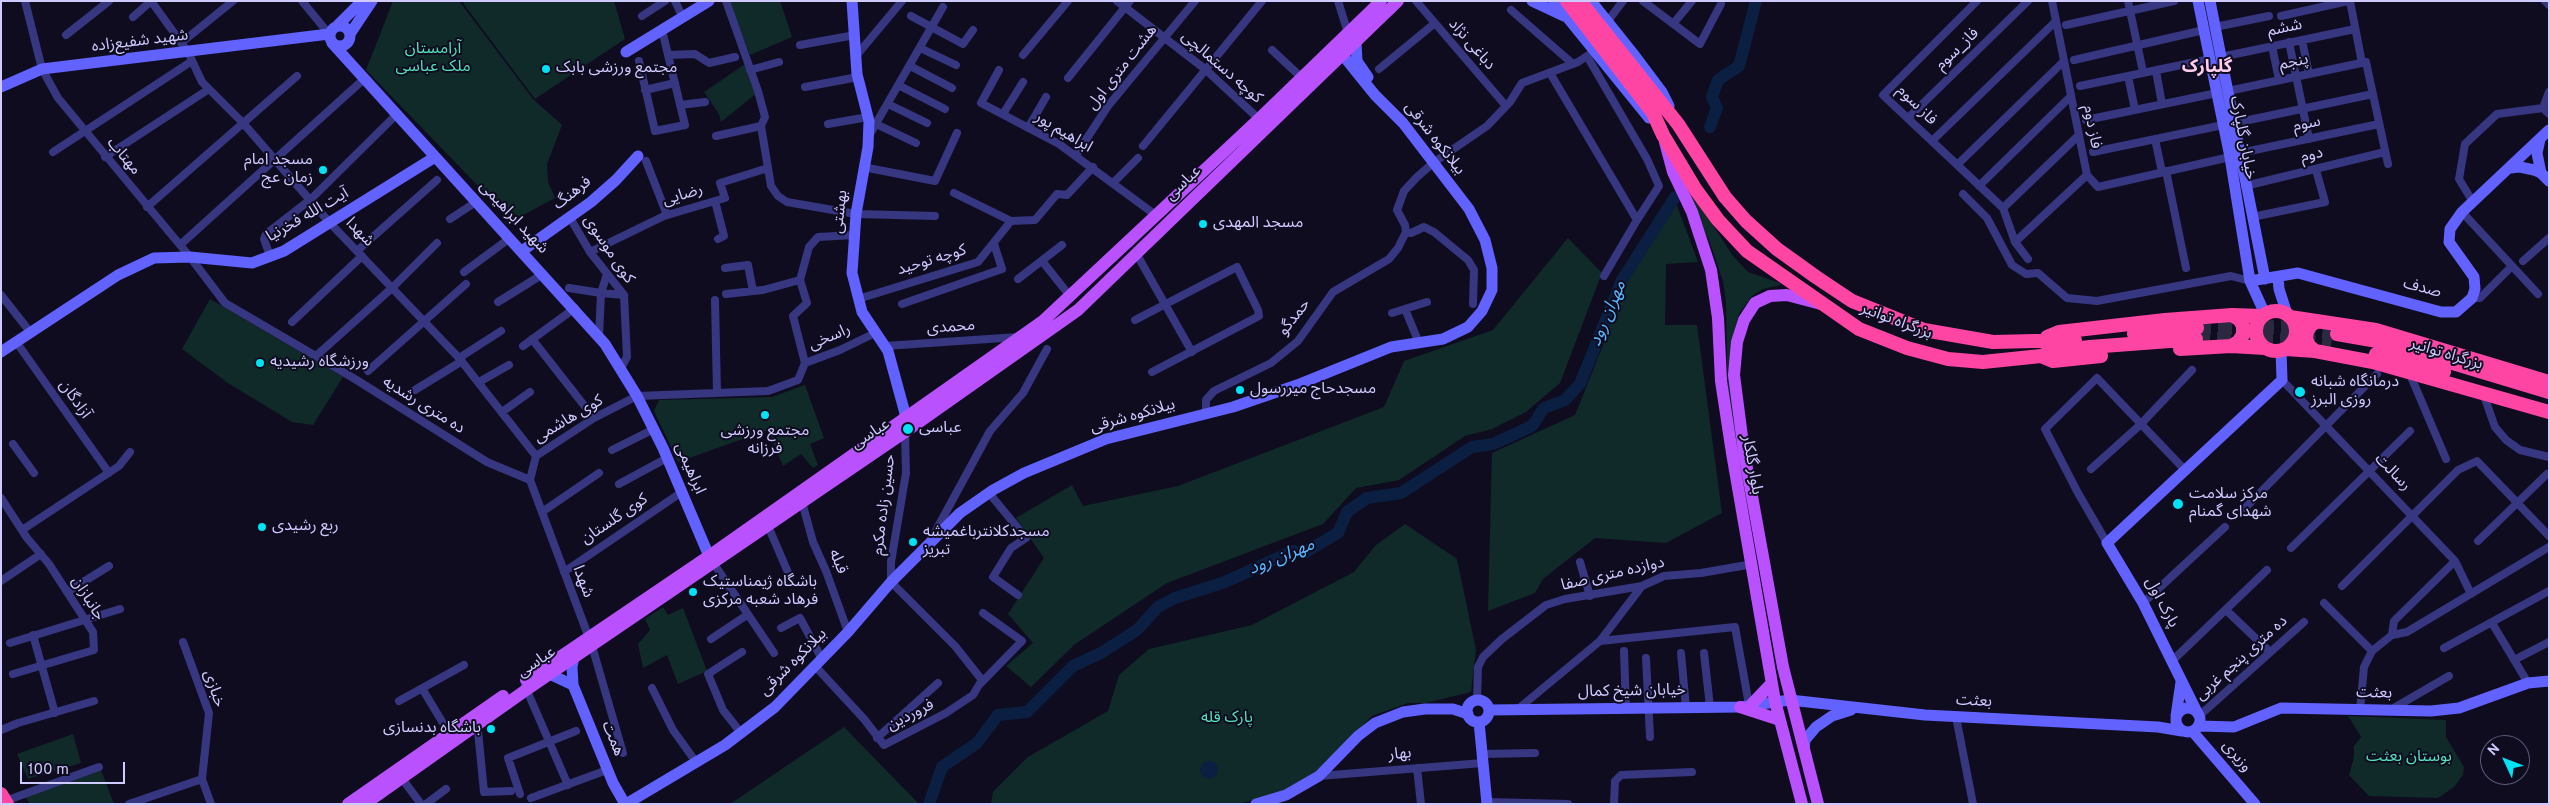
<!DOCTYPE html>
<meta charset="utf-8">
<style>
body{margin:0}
#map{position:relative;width:2550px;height:805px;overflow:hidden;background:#0f0c20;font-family:Overpass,sans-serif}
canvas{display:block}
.frame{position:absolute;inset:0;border:2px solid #cfcaff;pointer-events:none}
.north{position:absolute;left:2480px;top:735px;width:50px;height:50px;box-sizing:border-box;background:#0f0c20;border:1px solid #5c5879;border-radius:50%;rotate:313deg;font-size:14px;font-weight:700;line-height:20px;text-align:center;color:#cfcaff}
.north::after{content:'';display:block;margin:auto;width:18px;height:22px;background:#00e3f5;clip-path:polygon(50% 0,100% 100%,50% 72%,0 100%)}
.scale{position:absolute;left:20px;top:762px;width:105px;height:22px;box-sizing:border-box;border:2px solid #cfcaff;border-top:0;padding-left:6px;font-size:15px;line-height:18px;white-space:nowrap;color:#cfcaff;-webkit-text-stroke:4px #0f0c20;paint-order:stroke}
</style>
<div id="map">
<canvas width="2550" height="805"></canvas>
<div class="frame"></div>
<div class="north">N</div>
<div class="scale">100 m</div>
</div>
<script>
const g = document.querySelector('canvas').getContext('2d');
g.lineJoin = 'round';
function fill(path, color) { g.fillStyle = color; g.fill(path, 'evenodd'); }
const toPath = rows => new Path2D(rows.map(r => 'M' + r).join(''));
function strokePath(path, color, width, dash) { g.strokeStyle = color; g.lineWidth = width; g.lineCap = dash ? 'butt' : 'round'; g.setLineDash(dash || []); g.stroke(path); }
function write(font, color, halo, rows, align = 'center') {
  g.font = font + ' Overpass,"Noto Sans Arabic",sans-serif'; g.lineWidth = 4; g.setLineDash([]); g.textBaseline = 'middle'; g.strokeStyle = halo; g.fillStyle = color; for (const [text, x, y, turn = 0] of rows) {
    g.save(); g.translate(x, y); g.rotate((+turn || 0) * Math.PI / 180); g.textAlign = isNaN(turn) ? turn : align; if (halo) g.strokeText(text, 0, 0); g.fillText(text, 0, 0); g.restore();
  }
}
fill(toPath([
 [393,1,459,1,533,99,562,125,547,164,548,182,555,198,512,221,366,70],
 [466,1,614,1,625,39,535,99,463,3],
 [729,1,780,1,792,37,750,55],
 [745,64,757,93,721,122,719,114,704,92],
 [1676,169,1733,256,1748,272,1780,283,1781,285,1763,289,1753,295,1740,312,1736,324,1733,337,1738,443,1728,413,1726,302,1723,281,1710,243],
 [1676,203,1698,262,1666,264,1665,325,1697,325,1722,513,1666,543,1595,538,1543,579,1535,593,1488,611,1492,453,1575,415,1608,333,1612,306],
 [1568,238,1602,273,1560,383,1526,412,1492,429,1465,436,1399,480,1356,488,1323,524,1167,583,1074,645,1031,687,1006,666,1033,643,1008,614,1044,558,1016,518,1072,485,1083,506,1178,486,1384,407,1404,361,1493,330],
 [210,299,343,377,313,425,292,422,228,383,182,349],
 [805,385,824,438,810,444,818,465,813,468,801,454,783,466,768,430,678,462,654,411,659,400,772,397],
 [1405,524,1457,559,1476,650,1471,692,1426,703,1408,703,1372,716,1316,773,1279,793,1238,804,991,804,993,792,1028,757,1108,711,1119,675,1149,649,1252,625,1354,572,1376,545],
 [663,607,668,615,683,608,707,671,678,684,667,655,643,668,638,644,650,630,645,619],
 [2348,716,2446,720,2446,737,2464,767,2463,775,2454,787,2438,798,2369,796,2349,775,2354,757,2354,746,2361,737],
 [844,727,919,804,730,804],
 [73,734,81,763,28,779,17,754],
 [101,770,114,804,30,804,25,796]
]), '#0f2a28');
fill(toPath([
 '1200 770a9 9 0 1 1 18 0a9 9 0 1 1-18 0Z'
]), '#0a1f41');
strokePath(toPath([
 [1710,127,1717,108,1712,97,1718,80,1739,66,1756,1],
 [929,804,942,767,977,743,998,715,1027,712,1073,666,1101,653,1137,630,1158,607,1175,598,1225,582,1293,551,1304,553,1338,533,1347,512,1367,498,1401,493,1472,447,1493,444,1532,426,1544,408,1565,400,1580,384,1622,280,1675,197]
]), '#0a1f41', 12);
strokePath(toPath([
 [2197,328,2297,327,2337,334],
 [2196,339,2299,340,2331,345]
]), '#2c2841', 14, [14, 7]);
strokePath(toPath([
 [25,1,42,69,58,98,190,257,225,303,355,379,487,462,530,480],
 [151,1,188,52,202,82,243,123,330,223,459,358,536,456],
 [302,1,329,34],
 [675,1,683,18],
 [726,1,758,91,765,117,761,126,771,186,778,196,787,202,856,214,935,216],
 [1117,1,1205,69,1259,119],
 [1338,1,1348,33],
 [1416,1,1506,106],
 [1643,1,1700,44,1721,4],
 [1977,1,1883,95,2003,208,2015,242,2087,175,2052,1],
 [2128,1,2143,72],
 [2350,1,2362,63],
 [2545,1,2549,5],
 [1511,10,1573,64],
 [642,16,665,1],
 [911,16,963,44,973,30],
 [2281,16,2348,1],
 [133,17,151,1],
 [1607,22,1623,1],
 [1673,24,1692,1],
 [2066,25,2174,1],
 [2215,27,2269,16],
 [66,35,109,1],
 [2302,40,2309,74],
 [2289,42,2309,139],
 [181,43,233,1],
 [800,45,855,35],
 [2272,46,2279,80],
 [920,48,956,65],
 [1272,50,1302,78],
 [668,55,695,54,709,63,735,57],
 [1023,55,1068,1],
 [856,56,902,1],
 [2221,57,2355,29],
 [2074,60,2204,30],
 [639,61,655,131,685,125,662,30],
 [910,66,952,88],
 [1379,69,1435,23],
 [750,70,779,62],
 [999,70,981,103,1059,144,1157,216],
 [2156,71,2162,104],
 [1550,73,1637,220,1659,186,1647,159,1587,56],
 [2128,76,2135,110],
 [1068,78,1130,1],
 [898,85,945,109],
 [2080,86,2210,59],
 [805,87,858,77],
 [645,90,675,83],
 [2228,91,2366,62,2388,164],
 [2549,92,2543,108,2549,114],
 [888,104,927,123],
 [680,105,705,102],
 [1003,114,1023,82],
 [1908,118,2028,1],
 [2086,120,2217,93],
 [2244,121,2373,94],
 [828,124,868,117],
 [876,124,916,143],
 [1028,128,1046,97],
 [870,134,943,7],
 [716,136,761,126],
 [2155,139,2162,172],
 [1932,141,2056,21],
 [1143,146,1262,1],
 [53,152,192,61],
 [2093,152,2223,125],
 [2240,153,2379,124],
 [1076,155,1108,106,1195,1],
 [105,157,209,89],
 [646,161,667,215],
 [1957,165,2064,61],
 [863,167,935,181,957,133],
 [2166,171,2186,268],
 [2087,175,2098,187,2230,157],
 [1113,183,1138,158],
 [1979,186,2071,96],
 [2245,186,2385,152],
 [954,193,1011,221],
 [1963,194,1987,218,2012,265,2026,274,2038,273,2067,298,2097,301,2231,276,2250,281],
 [715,201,724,236,718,239],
 [2473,202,2459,179,2465,144,2497,114,2543,108],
 [147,207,297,76],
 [2003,208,2079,135],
 [2462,212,2538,294],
 [569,216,590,252,624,295,601,293,599,337],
 [2252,217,2325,202,2316,170],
 [450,219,476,202],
 [1406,232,1405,225,1397,210,1404,191,1417,177,1433,163,1487,126,1510,102,1522,83,1578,62,1590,54],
 [1406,232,1411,233,1424,227,1434,232,1468,260,1474,270,1473,304],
 [2015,242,2028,259],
 [180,245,364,79],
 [357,251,437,180],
 [590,252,664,216,725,198,720,183,768,168],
 [1136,253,1192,352],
 [270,256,264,239,266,234,310,200,396,115],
 [1042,261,1070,296],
 [2523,261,2549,238],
 [725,268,748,265,753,291],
 [464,272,510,238],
 [1604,276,1637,220],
 [1018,279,1062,245],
 [569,288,601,293,607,274],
 [726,294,763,290,800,280],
 [1,295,31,333],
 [2472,298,2480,298,2512,266],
 [858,299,978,262,1011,221,1035,220,1057,194,1067,195,1093,167],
 [715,300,717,393],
 [498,302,543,274],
 [902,304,1002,269,994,244],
 [1405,309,1419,343],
 [1392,313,1427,302],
 [1135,320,1237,267,1258,310,1259,316,1152,372],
 [292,322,362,256],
 [532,339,594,418],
 [17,343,109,473],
 [523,346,575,308],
 [885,346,1018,337],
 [316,356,392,288,437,243],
 [459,358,501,331],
 [805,363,793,316,807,303,800,280,809,247,818,237,854,235],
 [621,368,627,357,624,295],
 [368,371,466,284],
 [2409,372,2446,459],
 [2282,380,2455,561,2471,594],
 [479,382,509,365],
 [415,390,462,361],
 [2483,393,2495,427,2506,440,2520,450,2549,457],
 [502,412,530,392],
 [1206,414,1206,400,1214,391,1271,363,1298,341,1333,292,1389,259,1398,248,1406,232],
 [13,444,34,473],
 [612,450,654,429],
 [2091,469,2140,425,2192,370],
 [530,480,536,456,594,418,637,396,768,391,798,380,805,363,840,350,875,333],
 [530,480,592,646,623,753],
 [619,484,667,458],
 [989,493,1026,538,1011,548,993,577,1018,595],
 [1,498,27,538,49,564,93,632,94,650,13,674],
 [802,502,813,542,826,571,848,632],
 [2245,508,2377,374],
 [542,512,599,473],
 [768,526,790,577],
 [22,530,119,466,130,452],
 [934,534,990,431,1023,393,1047,349],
 [2478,541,2547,474],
 [2107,543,2078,493,2045,429,2097,378,2185,470],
 [2291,548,2410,431],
 [712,561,774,653],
 [1580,562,1590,596],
 [564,572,682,492],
 [1,581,41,554],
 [2342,586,2458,470,2477,461,2549,536],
 [67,592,109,566],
 [2143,603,2225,527],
 [2324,603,2372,651],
 [2226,610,2270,652],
 [2492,623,2528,683],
 [781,628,800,618,822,659],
 [33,635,55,713],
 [2392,635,2394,621,2455,561],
 [711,639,747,615],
 [1600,641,1735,627,1749,705],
 [183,642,209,713,202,779,211,804],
 [10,643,120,609],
 [2444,648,2549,591],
 [1624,651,1626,709],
 [1681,653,1686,708],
 [1704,653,1710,707],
 [1646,658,1650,737],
 [2514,660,2549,642],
 [2172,661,2267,570],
 [815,666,864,719,884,745,946,713,973,695,982,680,955,646,891,582,891,562,906,473,905,432],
 [981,683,1022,641,983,613],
 [525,686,568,785],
 [652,688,673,730,696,762],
 [423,690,449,733],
 [1477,700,1478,667,1483,657,1502,639,1546,605,1565,599,1642,586,1664,576,1701,573,1753,564],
 [399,701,464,665],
 [1518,709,1600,641,1642,586],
 [2392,709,2449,676],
 [2360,710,2364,667,2372,651,2392,635,2407,632,2549,547],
 [2199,716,2304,622],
 [1956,717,1973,804],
 [477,721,484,792,511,791],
 [1,730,18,723,94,701],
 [741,733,723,710,708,674,742,652],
 [877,738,938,683],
 [1483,754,1535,753],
 [1417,768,1421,804],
 [400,776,421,804],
 [1319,776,1483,763],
 [520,794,508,758,576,731],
 [531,798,607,770],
 [5,801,99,767],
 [1487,802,1568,804],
 [129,804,202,779],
 [426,804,446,789],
 [1614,804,1615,781,1621,775,1692,772]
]), '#373680', 8);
strokePath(toPath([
 [852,1,857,74,869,121,868,147,856,214,852,273,862,312,888,351,906,417,906,425],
 [1532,1,1564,16],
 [1554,1,1649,118],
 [1591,1,1635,56,1662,92,1669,106],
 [2198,1,2230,157,2250,281,2265,314],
 [2210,1,2265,279],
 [338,25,362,1],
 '330 36a10 10 0 1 1 20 0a10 10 0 1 1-20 0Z',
 [350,34,372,1],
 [332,43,605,344,637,396,663,448,709,556],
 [1356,43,1357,61,1368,77],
 [626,52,709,1],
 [1,87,42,69,329,34],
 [2540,139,2537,153,2541,173],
 [2510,168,2520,167,2534,170,2541,173,2549,181],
 [522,251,591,202,616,180,638,156],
 [2278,277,2279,289,2287,314],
 [2250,281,2298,273,2441,312,2456,312,2472,298,2475,289,2474,277,2449,242,2450,229,2462,212,2549,130],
 [1,352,118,275,154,258,190,257,252,263,284,251,435,157],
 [575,652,572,667,573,685,613,783,625,804],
 [543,671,573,685],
 '1467 711a11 11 0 1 1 22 0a11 11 0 1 1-22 0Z',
 '2176 720a12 12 0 1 1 24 0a12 12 0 1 1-24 0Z',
 [1489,710,1740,707,1790,700,1925,715,2158,727,2182,731],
 [2198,714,2143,603,2107,543,2282,380,2281,350],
 [2176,716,2181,682],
 [1479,722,1487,804],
 [2199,726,2234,727,2281,708,2431,711,2459,708,2528,683,2549,681],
 [2193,732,2255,804],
 [1804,750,1805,740,1816,727,1832,716,1851,710],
 [626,804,725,745,775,707,848,632,891,582,960,513,993,490,1024,473,1106,439,1233,407,1297,385,1391,347,1443,339,1468,327,1482,311,1492,290,1492,268,1485,240,1469,209,1403,123,1375,95,1337,48],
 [1256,804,1286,795,1319,776,1358,736,1375,723,1403,712,1425,709,1453,709,1468,714]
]), '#6162ff', 11);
strokePath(toPath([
 [1665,142,1673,172,1692,212,1711,270,1718,318,1721,381,1732,453,1775,701,1802,804],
 [526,680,709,556,1043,321,1259,119,1381,1],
 [1752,704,1772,683],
 [1740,707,1780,720],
 [348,804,503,696],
 [365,804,526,690,905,432,1078,310,1398,1],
 [1818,804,1783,667,1744,452,1734,375,1737,342,1744,320,1755,303,1770,296,1787,295,1821,304]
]), '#ba51ff', 12);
strokePath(toPath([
 [1567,1,1653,113,1663,135,1696,190,1718,220,1747,251,1859,329,1907,348,1948,359,1983,362,2041,356,2054,351,2090,347,2196,339],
 [1580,1,1678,124,1725,197,1746,221,1777,249,1816,277,1852,301,1924,330,1993,342,2075,340],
 '2256 331a20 20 0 1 1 40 0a20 20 0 1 1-40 0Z',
 [2290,317,2376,330,2549,382],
 [2134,334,2197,328],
 [2337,334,2383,342,2549,392],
 [2047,337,2059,332,2165,320,2232,315,2262,316],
 [2231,346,2238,342,2243,335,2243,326,2240,320,2232,315],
 [2180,349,2231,346,2265,348],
 [2285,349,2315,351,2373,362,2549,412],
 [2315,351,2309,346,2306,339,2307,331,2311,325,2318,321],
 [2376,354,2444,372],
 [2041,356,2053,361,2101,356],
 [1,794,7,804]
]), '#ff45a3', 14);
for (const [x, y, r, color] of [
 [546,69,5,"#00e3f5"],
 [323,170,5,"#00e3f5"],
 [1203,224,5,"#00e3f5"],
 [260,363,5,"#00e3f5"],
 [1240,390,5,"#00e3f5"],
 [2300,392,6,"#00e3f5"],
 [765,415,5,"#00e3f5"],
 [908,429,6,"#00e3f5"],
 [2178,504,6,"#00e3f5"],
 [262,527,5,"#00e3f5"],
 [913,542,5,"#00e3f5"],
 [693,592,5,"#00e3f5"],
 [491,729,5,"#00e3f5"]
]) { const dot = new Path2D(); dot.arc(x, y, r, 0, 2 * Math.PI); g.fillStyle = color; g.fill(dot); strokePath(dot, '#0f0c20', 2); }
write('16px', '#cfcaff', '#0f0c20', [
 ["ششم",2285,29,-12],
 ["شهید شفیع‌زاده",140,42,-7],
 ["دباغی نژاد",1471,45,49],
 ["فاز_سوم",1958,50,-44],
 ["پنجم",2294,63,-12],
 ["هشت متری اول",1123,68,-52],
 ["کوچه دستمالچی",1221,68,41],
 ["فاز سوم",1916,106,45],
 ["سوم",2307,125,-12],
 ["فاز دوم",2091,127,79],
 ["ابراهیم پور",1063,133,31],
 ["خیابان گلپارک",2242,138,79],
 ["بیلانکوه شرقی",1434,139,52],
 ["دوم",2312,156,-14],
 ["مهتاب",123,157,50],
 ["عباسى",1184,184,-44],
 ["فرهنگ",573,194,-38],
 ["رضایی",683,196,-17],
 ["بهشتی",841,212,-84],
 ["آیت الله فخرنیا",308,216,-30],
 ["شهید ابراهیمی",513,218,47],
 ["شهدا",359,233,46],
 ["کوی موسوی",608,250,56],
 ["کوچه توحید",932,261,-17],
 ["صدف",2422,289,15],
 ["حمدگو",1295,318,-52],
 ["بزرگراه توانیر",1896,322,21],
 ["محمدی",951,328,-4],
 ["راسخی",830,338,-23],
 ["بزرگراه توانیر",2446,355,17],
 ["آزادگان",74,400,55],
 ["ده متری رشدیه",423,406,32],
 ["بیلانکوه شرقی",1133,417,-16],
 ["کوی هاشمی",569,420,-31],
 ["عباسى",871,435,-33],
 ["بلوار گلکار",1751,465,80],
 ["ابراهیمی",689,469,67],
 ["رسالت",2392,473,46],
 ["حسین زاده مکرم",885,505,-83],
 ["کوی گلستان",615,520,-34],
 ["قبله",837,562,67],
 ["دوازده متری صفا",1613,575,-13],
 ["شهدا",582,582,69],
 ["جانبازان",87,599,58],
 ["پارک اول",2161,603,62],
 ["ده متری پنجم غربی",2242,659,-42],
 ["عباسى",537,663,-34],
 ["بیلانکوه شرقی",794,663,-45],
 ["خبازی",213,689,72],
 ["خیابان شیخ کمال",1632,692,-1],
 ["بعثت",2374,694,1],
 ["بعثت",1974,702,3],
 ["فروردین",911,716,-27],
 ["همت",612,739,68],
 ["بهار",1400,755,-5],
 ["وزیری",2236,757,50]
]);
write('16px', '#54e1ba', '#0f0c20', [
 ["آرامستان",433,50],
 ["ملک عباسی",433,68],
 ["پارک قله",1227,719],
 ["بوستان بعثت",2409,758]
]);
write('16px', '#cfcaff', '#0f0c20', [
 ["مجتمع ورزشی بابک",556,69],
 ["مسجد امام",313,161,"right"],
 ["زمان عج",313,179,"right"],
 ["مسجد المهدی",1213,224],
 ["ورزشگاه رشیدیه",270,363],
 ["درمانگاه شبانه",2311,383],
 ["روزی البرز",2311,401],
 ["مسجدحاج میررسول",1250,390],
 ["عباسی",919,429],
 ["مجتمع ورزشی",765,432,"center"],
 ["فرزانه",765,450,"center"],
 ["مرکز سلامت",2189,495],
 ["شهدای گمنام",2189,513],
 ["ربع رشیدی",272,527],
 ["مسجدکلانترباغمیشه",923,533],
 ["تبریز",923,551],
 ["باشگاه ژیمناستیک",703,583],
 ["فرهاد شعبه مرکزی",703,601],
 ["باشگاه بدنسازی",481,729,"right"]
], 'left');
write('bold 18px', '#fce', '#0f0c20', [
 ["گلپارک",2207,68]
]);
write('italic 18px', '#58b6ff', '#0f0c20', [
 ["مهران رود",1609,314,-67],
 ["مهران رود",1282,558,-22]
]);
</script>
